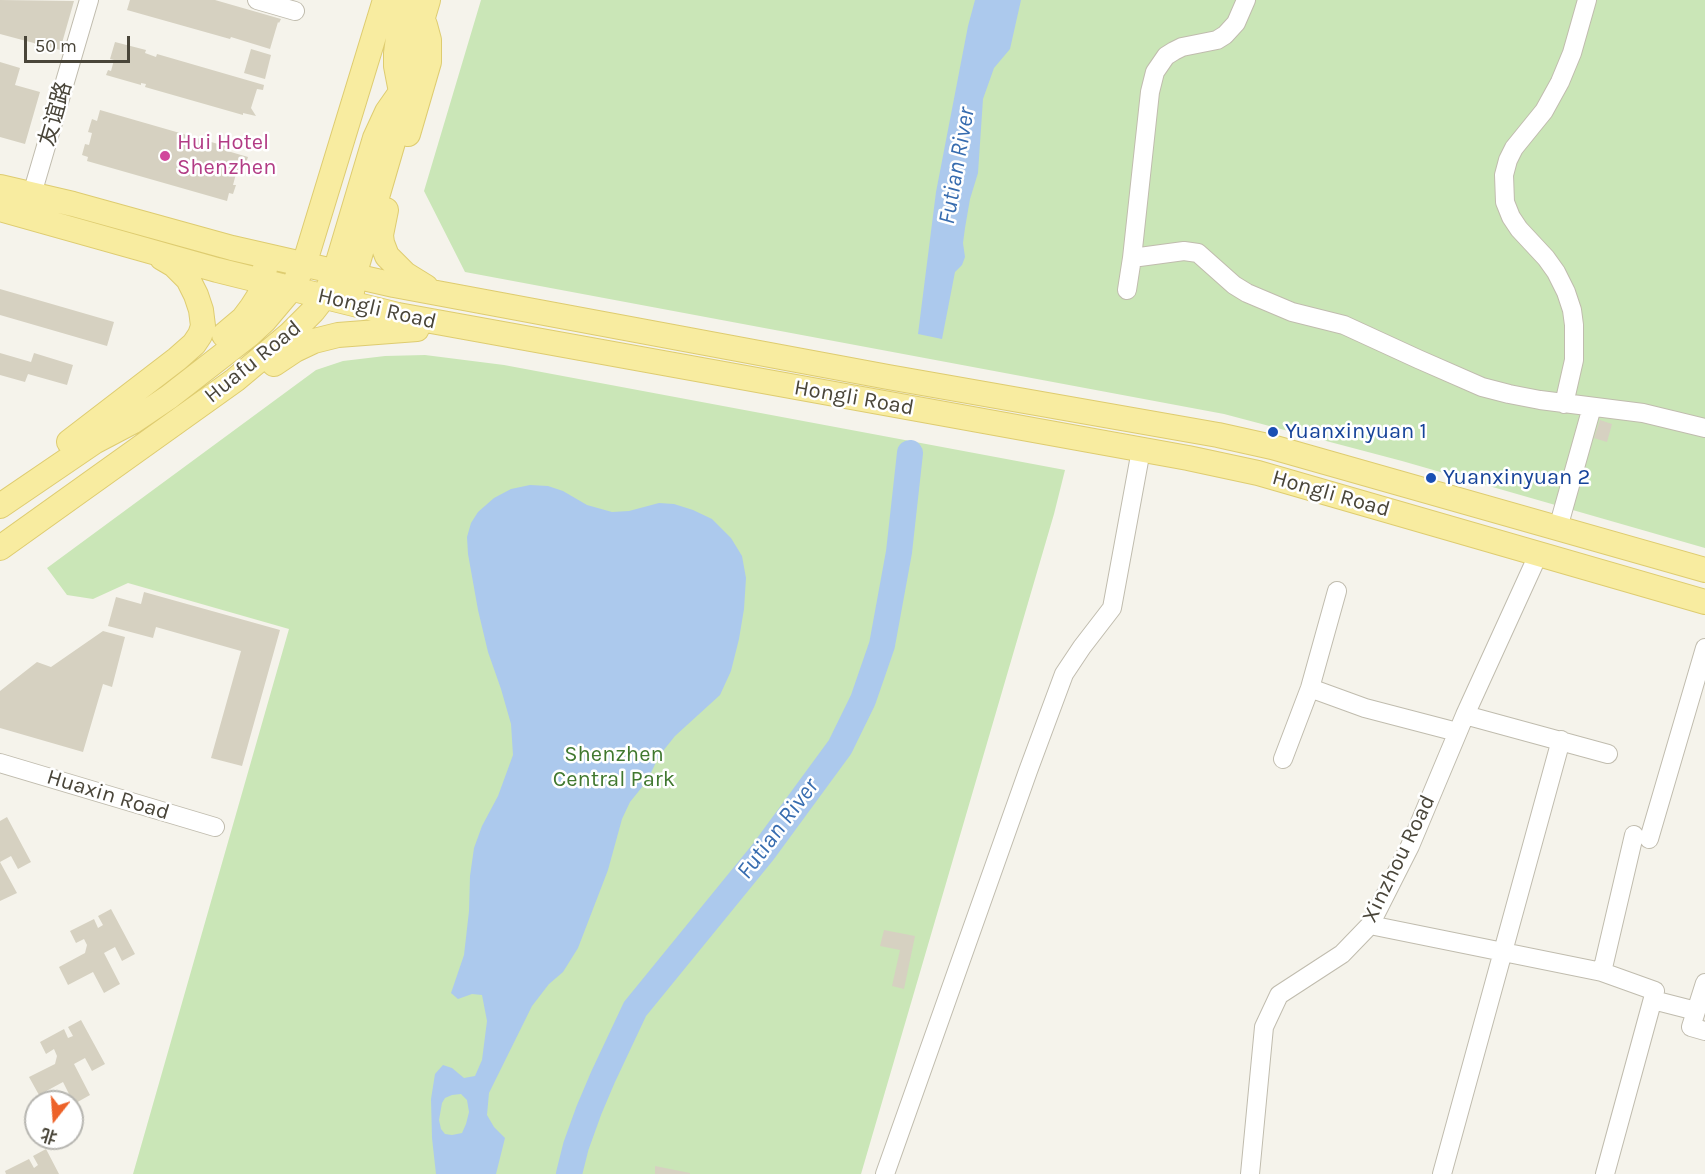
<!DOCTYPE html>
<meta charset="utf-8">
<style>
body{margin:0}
#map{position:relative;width:1705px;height:1174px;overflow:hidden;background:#f5f3eb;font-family:Karla,"Noto Sans SC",sans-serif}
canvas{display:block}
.north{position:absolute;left:24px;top:1090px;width:60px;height:60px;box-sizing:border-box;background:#fff;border:2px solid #b6b5b0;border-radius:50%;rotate:197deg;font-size:16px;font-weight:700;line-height:24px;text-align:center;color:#494539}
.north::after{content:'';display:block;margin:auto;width:21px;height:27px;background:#ed6229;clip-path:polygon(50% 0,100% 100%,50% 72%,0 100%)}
.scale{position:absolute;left:24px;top:36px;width:106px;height:27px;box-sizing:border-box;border:3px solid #494539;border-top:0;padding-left:8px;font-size:18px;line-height:21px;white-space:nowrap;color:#494539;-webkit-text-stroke:4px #fff;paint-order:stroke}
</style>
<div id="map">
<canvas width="1705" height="1174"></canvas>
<div class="north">北</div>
<div class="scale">50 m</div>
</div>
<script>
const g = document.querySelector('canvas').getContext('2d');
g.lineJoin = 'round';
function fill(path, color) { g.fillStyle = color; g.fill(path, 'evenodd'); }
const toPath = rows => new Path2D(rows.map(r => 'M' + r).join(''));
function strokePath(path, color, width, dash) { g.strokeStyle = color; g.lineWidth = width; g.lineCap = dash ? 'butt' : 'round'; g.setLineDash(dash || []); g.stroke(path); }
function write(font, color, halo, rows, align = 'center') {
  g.font = font + ' Karla,"Noto Sans SC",sans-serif'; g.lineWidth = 5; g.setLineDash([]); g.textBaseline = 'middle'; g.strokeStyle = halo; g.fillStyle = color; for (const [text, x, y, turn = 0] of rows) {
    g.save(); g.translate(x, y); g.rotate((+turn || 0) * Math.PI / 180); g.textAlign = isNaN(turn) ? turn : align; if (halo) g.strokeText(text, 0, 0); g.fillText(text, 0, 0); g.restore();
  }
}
fill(toPath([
 [481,0,1705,0,1705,548,1402,461,1224,414,465,272,424,191],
 [425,355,504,365,1065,470,1054,514,861,1174,133,1174,289,629,128,583,93,599,67,595,47,568,316,370,343,361,385,356]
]), '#cae6b7');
fill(toPath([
 [975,0,1021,0,1010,49,994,68,983,99,978,173,970,199,965,228,963,243,965,257,962,265,955,272,942,339,918,334,936,192,968,26],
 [530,485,548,486,563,491,587,505,612,512,629,511,659,503,674,504,693,510,712,519,731,538,742,556,746,578,744,609,739,639,731,671,720,695,675,736,659,756,647,781,630,802,622,819,608,870,578,948,563,972,549,984,532,1006,489,1093,487,1115,494,1127,505,1138,496,1174,436,1174,432,1138,431,1099,435,1074,443,1065,452,1068,464,1078,475,1076,482,1060,487,1021,482,995,472,994,458,999,451,993,464,955,469,911,470,876,474,848,482,826,498,796,513,755,511,724,501,689,488,652,478,610,468,554,467,537,471,523,478,512,494,498,511,489],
 [461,1094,467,1100,469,1112,466,1124,462,1133,452,1135,445,1134,441,1129,439,1120,442,1103,445,1098,452,1095]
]), '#acc9ed');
strokePath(toPath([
 [569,1174,576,1146,589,1110,603,1077,635,1009,763,852,840,747,863,700,882,645,899,552,910,453]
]), '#acc9ed', 26);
fill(toPath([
 [0,0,74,1,60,50,0,34],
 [130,0,215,0,281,19,279,23,278,22,270,49,231,37,230,39,127,10],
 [115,42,146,50,145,53,156,57,157,54,264,85,263,90,257,89,251,108,256,116,243,113,243,115,145,87,146,84,141,83,141,85,106,75,108,70,111,71,114,60,110,59],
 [251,49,271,55,265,79,244,73],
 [0,62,20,68,15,85,40,92,25,144,0,137],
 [100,110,225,146,224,150,248,157,243,172,237,170,233,185,236,185,233,194,229,193,227,201,87,161,88,157,82,155,85,144,89,145,92,133,88,132,92,119,97,121],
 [0,289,114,322,107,346,0,315],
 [0,353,31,362,34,353,73,365,67,385,28,374,25,382,0,375],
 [1600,420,1612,424,1607,442,1594,438],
 [144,592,280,630,242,766,211,758,241,651,156,627,153,638,108,626,116,597,141,604],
 [103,631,125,637,112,687,103,684,83,752,0,728,0,691,37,662,51,667],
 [7,817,31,862,18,869,11,856,0,862,0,821],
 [0,862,17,893,0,901],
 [111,909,135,954,122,961,115,947,104,953,120,984,104,993,93,972,68,985,59,967,85,953,87,945,84,939,76,943,70,931,94,919,98,928,103,925,98,916],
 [884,930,915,936,904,989,892,986,900,950,880,946],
 [81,1020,105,1064,92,1071,85,1058,74,1064,90,1095,74,1104,63,1082,39,1095,29,1077,55,1064,57,1056,54,1049,46,1054,40,1042,64,1029,68,1038,73,1036,68,1027],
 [46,1149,59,1174,6,1174,5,1171,29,1159,34,1168,38,1165,33,1156],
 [655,1166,690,1173,690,1174,655,1174]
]), '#d6d1c1');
const minor = toPath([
 [257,0,295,11],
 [32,194,89,0],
 [1132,258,1184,251,1198,253,1234,285,1247,293,1292,312,1344,325,1418,359,1482,387,1509,394,1540,400,1643,413,1705,428],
 [1127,290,1132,258,1150,92,1155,72,1166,56,1174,51,1182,47,1217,40,1225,35,1236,23,1246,0],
 [1564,404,1574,360,1574,325,1572,310,1566,292,1556,272,1546,258,1519,229,1511,217,1505,202,1504,175,1508,160,1514,148,1544,111,1560,82,1572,53,1587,0],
 [1558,528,1592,407],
 [1310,688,1365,708,1457,732],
 [1465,715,1608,754],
 [1283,759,1310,688,1337,591],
 [0,763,215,827],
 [1649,839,1705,648],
 [1370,925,1602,972,1655,991,1605,1174],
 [1602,972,1634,835],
 [1705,983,1691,1027,1705,1031],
 [1653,1000,1696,1011],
 [885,1174,1028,771,1064,674,1082,647,1112,608,1141,450],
 [1250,1174,1264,1027,1279,995,1342,954,1370,925,1410,846,1465,715,1538,555],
 [1442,1174,1561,740]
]);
const major = toPath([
 [408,134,429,62,429,40,425,25],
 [0,187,73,204,232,248,394,285,888,377,1218,435,1272,447,1705,570],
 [0,209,217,270,398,315,1188,458,1258,473,1705,602],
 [386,210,381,235,382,243,387,256,405,274,426,287],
 [352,292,354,276,398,125,401,92,396,66,396,53,398,38,408,0],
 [224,335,243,319,252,307,259,296,263,282,265,268],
 [274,364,295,350,314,341,338,335,417,329],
 [69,442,177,359,194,344,200,335,203,326,201,310,196,295,188,279,174,265,162,258],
 [0,506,94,442,132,422,169,397,250,334,264,321,291,289,304,265,385,0],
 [0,548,235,380,290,334,313,311,324,297,335,272,375,138,387,112,401,92,428,0]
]);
strokePath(minor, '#c0bcae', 20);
strokePath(major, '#decc70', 26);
strokePath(minor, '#fff', 18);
strokePath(major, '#f8eca0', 24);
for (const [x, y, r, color] of [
 [165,156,6,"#d1479c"],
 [1273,432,6,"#1a4fb4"],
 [1431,478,6,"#1a4fb4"]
]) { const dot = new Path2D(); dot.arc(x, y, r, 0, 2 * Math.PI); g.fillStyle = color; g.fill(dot); strokePath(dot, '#fff', 2); }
write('22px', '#494539', '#fff', [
 ["友谊路",56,114,-74],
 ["Hongli Road",377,309,13],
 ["Huafu Road",253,362,-39],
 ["Hongli Road",854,398,10],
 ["Hongli Road",1331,494,16],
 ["Huaxin Road",108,795,17],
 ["Xinzhou Road",1399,859,-64]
]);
write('22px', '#b23c85', '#fff', [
 ["Hui Hotel",177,143],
 ["Shenzhen",177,168]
], 'left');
write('22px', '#164399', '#fff', [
 ["Yuanxinyuan 1",1285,432],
 ["Yuanxinyuan 2",1443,478]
], 'left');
write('22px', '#40782f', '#fff', [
 ["Shenzhen",614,755],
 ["Central Park",614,780]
]);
write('italic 24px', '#376caf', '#fff', [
 ["Futian River",957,166,-80],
 ["Futian River",778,829,-53]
]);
</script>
